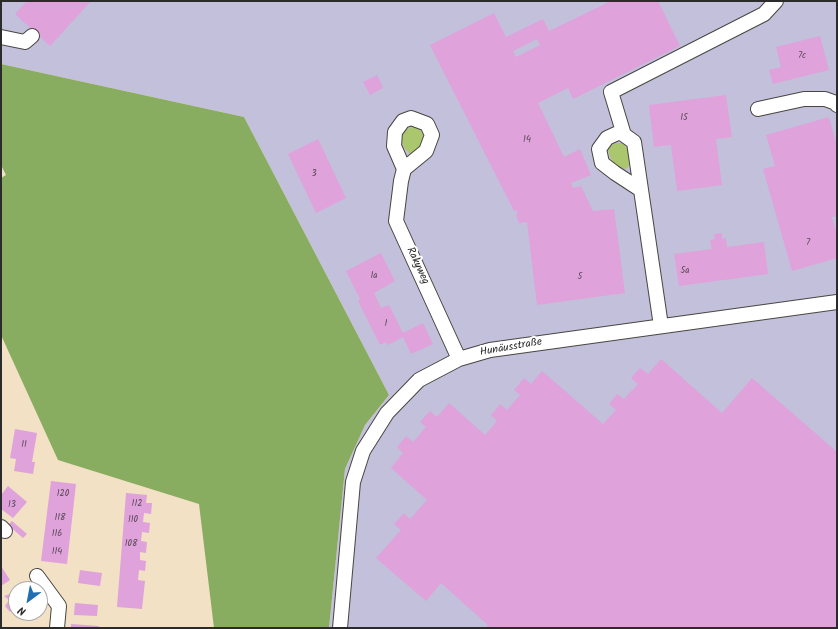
<!DOCTYPE html>
<meta charset="utf-8">
<style>
body{margin:0}
#map{position:relative;width:838px;height:629px;overflow:hidden;background:#f2e1c4;font-family:Kalam,sans-serif}
canvas{display:block}
.frame{position:absolute;inset:0;border:2px solid #2b2b2b;pointer-events:none}
.north{position:absolute;left:8px;top:581px;width:40px;height:40px;box-sizing:border-box;background:#fff;border:1px solid #aaa;border-radius:50%;rotate:212deg;font-size:11px;font-weight:700;line-height:16px;text-align:center;color:#2b2b2b}
.north::after{content:'';display:block;margin:auto;width:14px;height:18px;background:#1f6fb2;clip-path:polygon(50% 0,100% 100%,50% 72%,0 100%)}
</style>
<div id="map">
<canvas width="838" height="629"></canvas>
<div class="frame"></div>
<div class="north">N</div>
</div>
<script>
const g = document.querySelector('canvas').getContext('2d');
g.lineJoin = 'round';
function fill(path, color) { g.fillStyle = color; g.fill(path, 'evenodd'); }
const toPath = rows => new Path2D(rows.map(r => 'M' + r).join(''));
function strokePath(path, color, width, dash) { g.strokeStyle = color; g.lineWidth = width; g.lineCap = dash ? 'butt' : 'round'; g.setLineDash(dash || []); g.stroke(path); }
function write(font, color, halo, rows, align = 'center') {
  g.font = font + ' Kalam,sans-serif'; g.lineWidth = 4; g.setLineDash([]); g.textBaseline = 'middle'; g.strokeStyle = halo; g.fillStyle = color; for (const [text, x, y, turn = 0] of rows) {
    g.save(); g.translate(x, y); g.rotate((+turn || 0) * Math.PI / 180); g.textAlign = isNaN(turn) ? turn : align; if (halo) g.strokeText(text, 0, 0); g.fillText(text, 0, 0); g.restore();
  }
}
fill(toPath([
 [1,1,837,1,837,628,329,628,345,469,365,425,389,395,244,117,1,64]
]), '#c3c0db');
fill(toPath([
 [412,127,419,128,424,135,423,143,417,151,410,154,405,149,402,143,402,135,405,130],
 [617,143,623,143,628,150,630,165,626,169,620,168,614,163,610,157,608,150,611,145]
]), '#abc76d');
fill(toPath([
 [1,64,244,117,389,395,365,425,345,469,329,628,214,628,199,504,58,460,1,335,1,178,6,175,1,165]
]), '#88ac60');
fill(toPath([
 [27,1,91,1,50,46,15,14],
 [611,1,658,1,680,46,573,99,568,88,538,103,564,157,580,149,591,175,571,183,573,188,581,186,593,211,614,209,625,293,537,305,527,222,519,223,516,215,518,214,516,210,514,211,430,45,494,13,506,37,543,19,549,31],
 [537,39,540,45,516,57,513,51],
 [820,36,829,70,773,84,769,70,781,67,776,47],
 [377,75,383,88,370,95,363,82],
 [726,95,732,137,716,139,722,185,677,191,671,145,654,147,649,105],
 [829,117,837,146,837,216,832,217,837,234,837,258,792,271,763,169,775,166,766,135],
 [318,139,346,198,316,213,288,154],
 [722,233,722,239,726,238,727,247,764,242,768,274,679,286,674,254,712,249,710,240,715,239,714,234],
 [381,253,395,281,374,293,381,308,389,305,403,333,423,323,433,344,411,354,403,337,388,345,386,342,380,345,358,301,360,299,346,271],
 [661,359,722,413,752,378,837,452,837,628,485,628,488,625,441,583,426,601,376,558,401,530,394,524,404,513,410,519,427,500,391,468,403,453,397,447,406,436,413,442,426,427,420,422,430,411,437,417,449,403,485,435,497,421,491,415,500,404,507,410,520,395,514,390,524,378,531,384,542,371,603,424,616,410,609,404,617,394,624,399,638,384,631,378,640,368,648,374],
 [15,429,37,433,32,462,35,462,33,474,14,471,16,459,10,458],
 [51,481,76,484,67,564,41,561],
 [8,486,27,502,13,518,1,509,1,495],
 [126,493,147,495,146,503,152,503,151,514,144,513,143,522,150,523,149,533,142,532,141,541,147,542,146,553,140,552,140,560,146,561,145,571,139,570,138,580,145,581,142,609,117,607],
 [12,521,27,534,23,538,8,525],
 [1,566,10,580,1,586],
 [80,570,102,573,100,586,78,583],
 [16,592,16,607,10,612,5,606,9,600,4,596],
 [75,603,98,605,97,616,74,615],
 [71,624,99,626,98,628,71,628]
]), '#dfa2da');
const minor = toPath([
 [1,37,25,42,32,36],
 [758,109,804,99,825,99,836,103,837,105],
 [624,135,611,92,764,14,776,1],
 [404,169,394,146,395,132,403,121,411,118,427,124,432,135,426,151,404,169,401,181,396,221,459,359],
 [641,190,615,173,602,163,599,149,607,138,620,132,634,142,661,326],
 [1,527,5,531],
 [37,576,59,606,57,628],
 [340,628,353,482,363,451,387,413,419,380,459,359,490,350,837,302]
]);
strokePath(minor, '#494642', 16);
strokePath(minor, '#fff', 14);
write('9px', '#584957', null, [
 ["7c",802,56],
 ["15",684,118],
 ["14",527,140],
 ["3",314,174],
 ["7",808,243],
 ["5a",685,271],
 ["1a",374,276],
 ["5",580,277],
 ["1",386,324],
 ["11",24,445],
 ["120",63,494],
 ["112",137,504],
 ["13",12,505],
 ["118",60,518],
 ["110",133,520],
 ["116",57,534],
 ["108",131,544],
 ["114",57,552]
]);
write('11px', '#2b2b2b', '#fff', [
 ["Rakyweg",417,266,65],
 ["Hunäusstraße",511,348,-10]
]);
</script>
